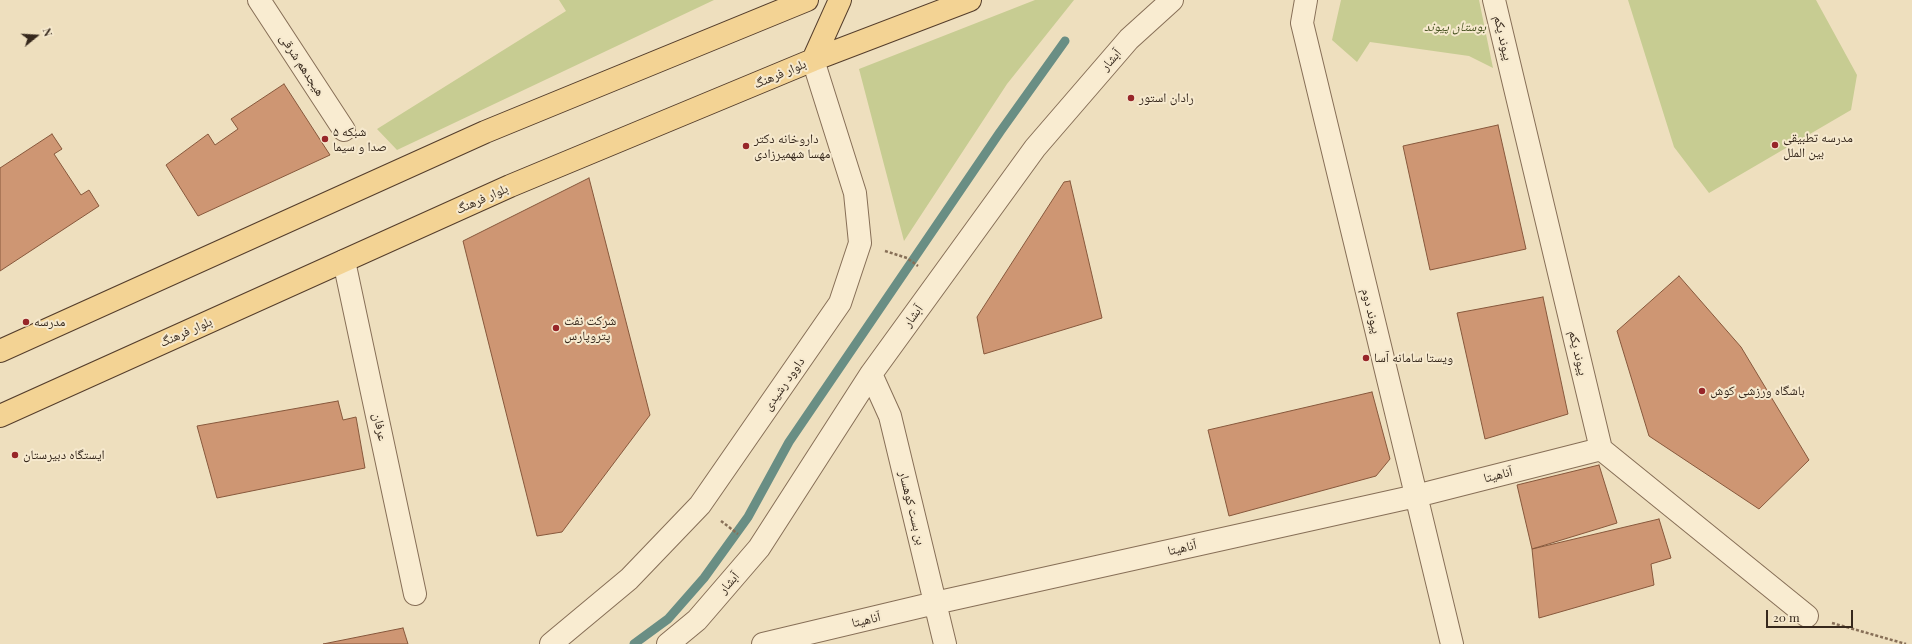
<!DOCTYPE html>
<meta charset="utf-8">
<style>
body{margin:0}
#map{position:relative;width:1912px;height:644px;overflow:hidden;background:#eedfbe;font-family:"Playfair Display",serif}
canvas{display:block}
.north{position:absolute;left:16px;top:16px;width:40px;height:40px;-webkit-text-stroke:3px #f6e9ce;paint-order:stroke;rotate:72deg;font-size:11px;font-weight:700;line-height:16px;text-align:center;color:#36281c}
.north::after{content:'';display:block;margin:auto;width:14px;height:18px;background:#36281c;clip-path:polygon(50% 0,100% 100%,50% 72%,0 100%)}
.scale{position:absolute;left:1766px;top:610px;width:87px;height:18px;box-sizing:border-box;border:2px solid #36281c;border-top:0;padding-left:5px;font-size:12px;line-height:14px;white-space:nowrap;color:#36281c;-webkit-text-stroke:3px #f6e9ce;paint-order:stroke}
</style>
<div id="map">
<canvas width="1912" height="644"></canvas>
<div class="north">N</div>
<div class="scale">20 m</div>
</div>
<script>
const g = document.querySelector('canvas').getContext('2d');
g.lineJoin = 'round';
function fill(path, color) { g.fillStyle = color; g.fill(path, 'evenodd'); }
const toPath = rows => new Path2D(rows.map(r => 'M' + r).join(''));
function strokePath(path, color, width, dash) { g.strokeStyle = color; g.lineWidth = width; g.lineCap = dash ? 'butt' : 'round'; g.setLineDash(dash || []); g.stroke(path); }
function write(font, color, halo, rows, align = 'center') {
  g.font = font + ' "Playfair Display","Noto Naskh Arabic",serif'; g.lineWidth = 4; g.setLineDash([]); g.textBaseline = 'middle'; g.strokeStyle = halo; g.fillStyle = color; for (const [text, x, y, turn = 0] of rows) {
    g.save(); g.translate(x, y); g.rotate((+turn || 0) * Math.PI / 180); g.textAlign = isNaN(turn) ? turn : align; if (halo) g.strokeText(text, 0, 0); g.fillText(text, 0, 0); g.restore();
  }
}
fill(toPath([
 [559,0,714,0,397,150,377,129,566,11],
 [1035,0,1074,0,1007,84,904,241,859,69],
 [1341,0,1479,0,1493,68,1469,56,1370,42,1357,62,1332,40],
 [1628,0,1816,0,1857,75,1851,110,1709,193,1674,147]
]), '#c7cc92');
strokePath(toPath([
 [634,644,668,619,704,578,748,517,789,442,1000,132,1065,41]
]), '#698e84', 9);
const building = toPath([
 [284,84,330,155,198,216,166,165,208,134,215,145,238,129,231,119,284,84],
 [1498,125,1526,249,1430,270,1403,146,1498,125],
 [52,134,62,149,54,154,81,195,89,190,99,206,0,271,0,168,52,134],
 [589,178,650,415,562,532,537,536,463,241,589,178],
 [1070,181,1102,318,984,354,977,317,1064,182,1070,181],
 [1679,276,1741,347,1809,460,1759,509,1649,436,1617,331,1679,276],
 [1543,297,1568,414,1485,439,1457,313,1543,297],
 [1372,392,1390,459,1376,476,1229,516,1208,430,1372,392],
 [338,401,343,420,356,417,365,468,217,498,197,426,338,401],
 [1599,465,1617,523,1532,549,1517,485,1599,465],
 [1659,519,1671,558,1651,564,1654,585,1539,618,1532,549,1659,519],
 [403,628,408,644,323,644,403,628]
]);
fill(building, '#ce9673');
strokePath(building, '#87583c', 1);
const minor = toPath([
 [259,0,344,130],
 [1306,0,1302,23,1452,644],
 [1494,0,1601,449,1807,616],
 [344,261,415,594],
 [871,374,890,416,945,644],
 [551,644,629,579,700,505,840,303,860,243,855,193,813,60],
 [668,644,697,620,759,548,871,374,1035,148,1129,39,1172,0],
 [763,644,935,603,1416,496,1601,449]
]);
const major = toPath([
 [813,60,840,0],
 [0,351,485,132,807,0],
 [0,416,510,186,813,60,970,0]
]);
strokePath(minor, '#876f57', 24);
strokePath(major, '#543d2b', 24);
strokePath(toPath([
 [885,251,907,258,918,266],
 [721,521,738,534],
 [1832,623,1906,644]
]), '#876f57', 2.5, [3, 2]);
strokePath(minor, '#f9ecd1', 22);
strokePath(major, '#f3d394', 22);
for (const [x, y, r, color] of [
 [1131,98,4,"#972629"],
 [325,139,4,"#972629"],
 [1775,145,4,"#972629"],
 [746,146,4,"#972629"],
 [26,322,4,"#972629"],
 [556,328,4,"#972629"],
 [1366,358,4,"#972629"],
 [1702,391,4,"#972629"],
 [15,455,4,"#972629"]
]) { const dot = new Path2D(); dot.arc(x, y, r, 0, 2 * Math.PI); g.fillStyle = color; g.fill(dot); strokePath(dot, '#f6e9ce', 1.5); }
write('italic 13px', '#485322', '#f6e9ce', [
 ["بوستان پیوند",1455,27]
]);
write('13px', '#36281c', '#f6e9ce', [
 ["پیوند یکم",1503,38,77],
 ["آبشار",1111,60,-49],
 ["هیجدهم شرقی",302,65,57],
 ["بلوار فرهنگ",780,74,-23],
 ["بلوار فرهنگ",482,199,-24],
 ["پیوند دوم",1371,311,76],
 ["آبشار",913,316,-54],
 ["بلوار فرهنگ",186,332,-24],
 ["پیوند یکم",1578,353,77],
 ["داوود رشیدی",784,384,-55],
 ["عرفان",380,427,78],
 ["آناهیتا",1498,475,-14],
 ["بن بست کوهسار",912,508,76],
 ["آناهیتا",1182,548,-13],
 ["آبشار",729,583,-49],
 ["آناهیتا",866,620,-13]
]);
write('13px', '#36281c', '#f6e9ce', [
 ["رادان استور",1139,98],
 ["شبکه ۵",333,132],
 ["صدا و سیما",333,147],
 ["مدرسه تطبیقی",1783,138],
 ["بین الملل",1783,153],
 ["داروخانه دکتر",754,139],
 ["مهسا شهمیرزادی",754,154],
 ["شرکت نفت",564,321],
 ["پتروپارس",564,336],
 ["مدرسه",34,322],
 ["ویستا سامانه آسا",1374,358],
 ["باشگاه ورزشی کوش",1710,391],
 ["ایستگاه دبیرستان",23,455]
], 'left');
</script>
